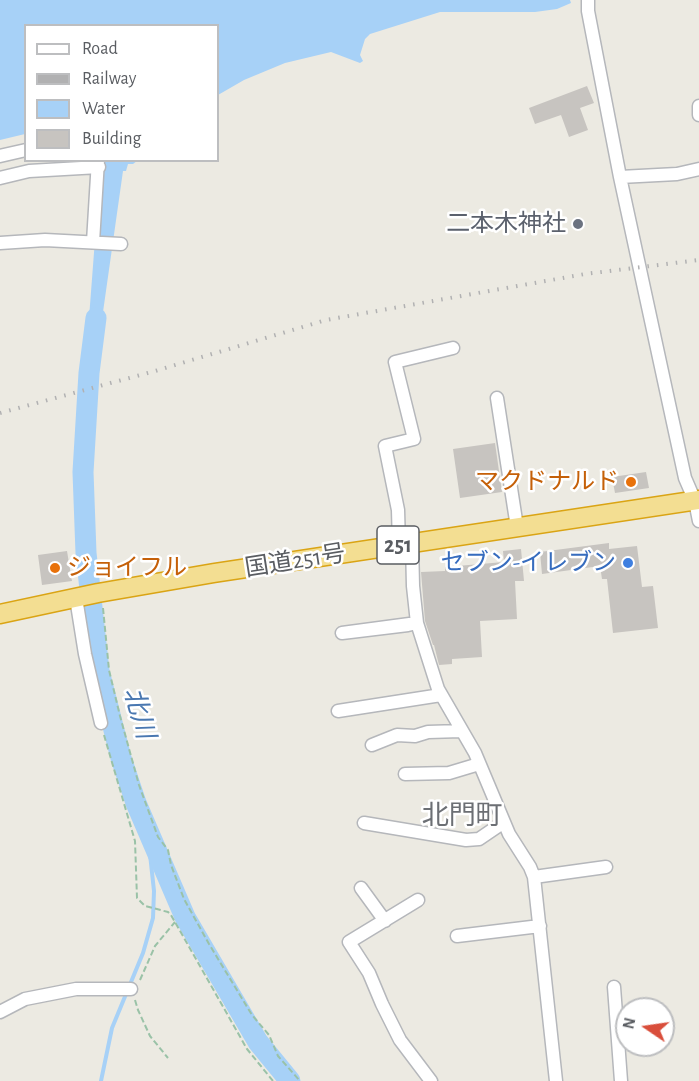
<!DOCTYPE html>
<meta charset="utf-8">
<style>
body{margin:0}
#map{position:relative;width:699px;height:1081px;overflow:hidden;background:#eceae2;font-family:"Alegreya Sans",sans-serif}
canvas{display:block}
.legend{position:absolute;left:24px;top:24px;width:195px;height:138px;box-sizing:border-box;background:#fff;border:2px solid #bdbec0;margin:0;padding:8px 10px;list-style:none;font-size:18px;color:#5a5d62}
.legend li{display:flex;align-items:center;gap:12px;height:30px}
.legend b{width:30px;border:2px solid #bdbec0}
.north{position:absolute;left:615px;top:997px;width:60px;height:60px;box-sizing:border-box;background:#fff;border:2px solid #bdbec0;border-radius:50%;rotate:283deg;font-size:16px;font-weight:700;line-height:24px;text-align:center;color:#5a5d62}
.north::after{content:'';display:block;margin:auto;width:21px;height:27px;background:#d94e3b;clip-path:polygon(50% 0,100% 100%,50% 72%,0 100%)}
</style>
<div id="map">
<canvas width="699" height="1081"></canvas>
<ul class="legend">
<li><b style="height:8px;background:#fff"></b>Road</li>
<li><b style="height:8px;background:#b1b1b2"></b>Railway</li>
<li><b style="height:16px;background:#a7d1f7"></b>Water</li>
<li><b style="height:16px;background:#c7c4c0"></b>Building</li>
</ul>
<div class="north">N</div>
</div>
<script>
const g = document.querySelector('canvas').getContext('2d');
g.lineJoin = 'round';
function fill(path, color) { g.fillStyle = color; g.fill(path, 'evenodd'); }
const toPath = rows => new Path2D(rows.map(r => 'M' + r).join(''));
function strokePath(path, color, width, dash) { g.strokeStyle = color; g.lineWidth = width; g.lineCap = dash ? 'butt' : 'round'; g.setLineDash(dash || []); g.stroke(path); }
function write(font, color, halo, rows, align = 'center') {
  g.font = font + ' "Alegreya Sans","Noto Sans JP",sans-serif'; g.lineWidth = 5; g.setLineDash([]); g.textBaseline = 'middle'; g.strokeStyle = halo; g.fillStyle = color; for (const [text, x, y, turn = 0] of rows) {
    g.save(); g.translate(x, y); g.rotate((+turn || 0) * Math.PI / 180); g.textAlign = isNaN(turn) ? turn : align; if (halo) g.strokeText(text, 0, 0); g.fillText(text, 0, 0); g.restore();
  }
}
fill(toPath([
 [0,0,570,0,571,3,557,9,535,12,440,12,370,34,365,39,360,55,363,61,360,63,331,52,285,63,244,80,218,95,218,26,26,26,25,134,0,140],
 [101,161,137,161,133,164,128,164,126,171,123,171,102,319,89,318]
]), '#a7d1f7');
strokePath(toPath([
 [101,1081,112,1028,143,953,153,918,154,891,150,854,152,843]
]), '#a7d1f7', 4);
strokePath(toPath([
 [96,318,89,373,83,472,86,553,99,671,121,758,136,803,185,917,258,1042,290,1081]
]), '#a7d1f7', 21);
fill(toPath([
 [587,86,594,103,580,108,588,130,569,137,561,115,535,124,529,108],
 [495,443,502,492,460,498,453,449],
 [646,472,649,488,615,493,612,477],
 [609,543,609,549,637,546,642,587,653,586,658,628,613,633,607,579,602,579,600,566,542,574,540,552],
 [521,549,524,581,515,581,517,619,480,621,482,657,452,659,452,664,439,665,434,645,433,645,425,621,421,572,445,571,445,567,504,562,503,551],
 [67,551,72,581,42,585,38,555]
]), '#c7c4c0');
const minor = toPath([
 [588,0,588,11,620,177,685,478,695,501,699,521],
 [699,106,699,115],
 [0,156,26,150],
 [620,177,677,174,699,169],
 [0,178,29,171,99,167],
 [93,242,98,160],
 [0,243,45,240,121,244],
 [497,398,517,527],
 [412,543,413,586,417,623,438,689,475,753,509,834,530,867,534,877,556,1081],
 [399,545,398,510,385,446,414,439,395,362,453,348],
 [76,598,85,654,101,723],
 [417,623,408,625,342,633,417,623],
 [338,711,441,695],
 [372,745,397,735,415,736,428,732,461,731],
 [405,774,449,773,479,764],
 [364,823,466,840,479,839,504,822],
 [534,877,606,867],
 [361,888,385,921],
 [418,900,349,942,369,973,382,1004,400,1040,431,1081],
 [457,936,540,926],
 [614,987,621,1081],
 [0,1012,25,999,76,989,131,989]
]);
const highway = toPath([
 [0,614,98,593,214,573,699,500]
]);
strokePath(minor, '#b5b7bb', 15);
strokePath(highway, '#daa414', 21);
strokePath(toPath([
 [103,608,109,670,120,716,139,785,158,837,168,850,171,865,184,899,209,944,252,1015,269,1035,278,1056,300,1081],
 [104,735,135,841,137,898,145,906,168,912,171,915,247,1049,273,1081],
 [140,980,155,946,175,922],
 [135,1000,138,1010,150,1036,168,1058]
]), '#9ac2a7', 2, [6, 3]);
strokePath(minor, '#fff', 12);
strokePath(highway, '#f3de92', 18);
strokePath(toPath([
 [0,413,155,371,326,320,585,274,699,260]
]), '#b1b1b2', 4, [1.5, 8]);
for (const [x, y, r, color] of [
 [578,224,6,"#6b7280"],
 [631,482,6,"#e8710a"],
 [628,563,6,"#3f7fe0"],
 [55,568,6,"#e8710a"]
]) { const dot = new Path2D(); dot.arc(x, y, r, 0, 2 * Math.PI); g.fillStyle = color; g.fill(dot); strokePath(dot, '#fff', 2); }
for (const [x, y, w] of [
 [398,545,42]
]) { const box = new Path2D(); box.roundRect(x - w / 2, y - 19, w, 38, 4.5); g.fillStyle = '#fff'; g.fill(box); strokePath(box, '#5a5d62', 1.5); }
write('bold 22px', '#5a5d62', null, [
 ["251",398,545]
]);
write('24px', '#5b616d', '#fff', [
 ["二本木神社",566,224]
], 'right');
write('24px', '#c56008', '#fff', [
 ["マクドナルド",619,482],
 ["ジョイフル",67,568,"left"]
], 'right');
write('24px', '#5a5d62', '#fff', [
 ["国道251号",295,561,-9]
]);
write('24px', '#366cbe', '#fff', [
 ["セブン-イレブン",616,563]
], 'right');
write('italic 26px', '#4977b0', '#fff', [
 ["北川",139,713,74]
]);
write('27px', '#6c6f74', '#fff', [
 ["北門町",462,816]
]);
</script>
